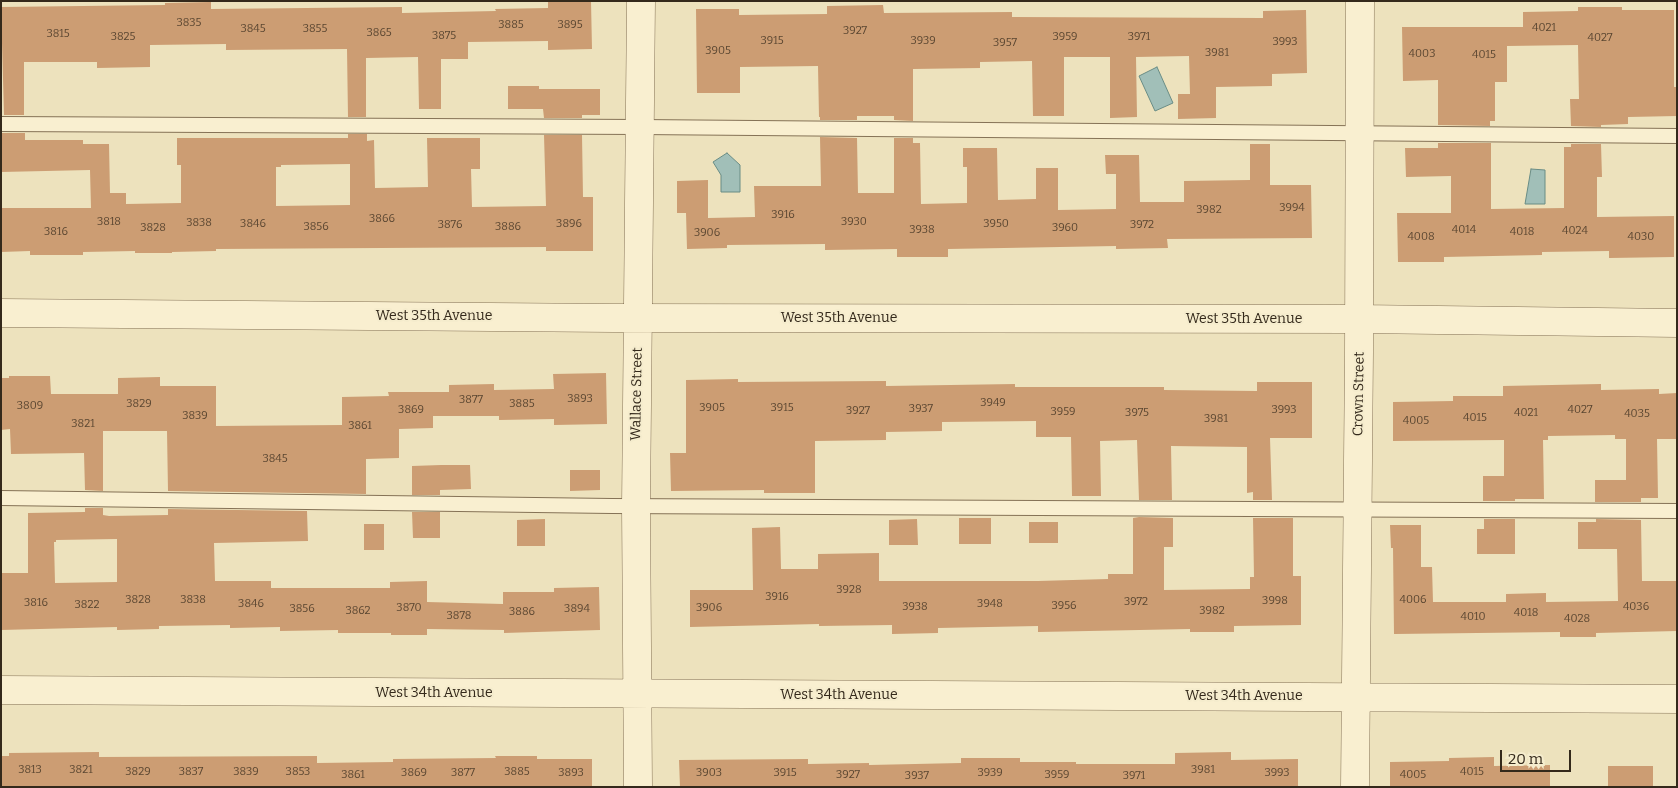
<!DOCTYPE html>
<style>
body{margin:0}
#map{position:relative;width:1678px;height:788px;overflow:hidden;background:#ede2bd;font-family:Bitter,serif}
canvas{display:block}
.frame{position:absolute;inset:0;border:2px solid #34291b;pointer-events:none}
.scale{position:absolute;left:1500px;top:750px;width:71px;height:22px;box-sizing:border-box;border:2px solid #34291b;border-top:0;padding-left:6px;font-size:15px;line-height:18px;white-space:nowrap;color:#34291b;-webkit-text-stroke:4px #f5eccd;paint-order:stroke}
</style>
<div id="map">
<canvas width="1678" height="788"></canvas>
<div class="frame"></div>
<div class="scale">20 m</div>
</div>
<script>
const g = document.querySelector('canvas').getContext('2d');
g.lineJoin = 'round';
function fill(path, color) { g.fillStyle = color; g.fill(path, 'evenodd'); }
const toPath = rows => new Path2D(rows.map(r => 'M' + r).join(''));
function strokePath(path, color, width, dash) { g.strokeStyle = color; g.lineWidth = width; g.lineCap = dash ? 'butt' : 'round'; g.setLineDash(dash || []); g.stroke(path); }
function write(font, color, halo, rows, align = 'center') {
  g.font = font + ' Bitter,serif'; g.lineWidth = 4; g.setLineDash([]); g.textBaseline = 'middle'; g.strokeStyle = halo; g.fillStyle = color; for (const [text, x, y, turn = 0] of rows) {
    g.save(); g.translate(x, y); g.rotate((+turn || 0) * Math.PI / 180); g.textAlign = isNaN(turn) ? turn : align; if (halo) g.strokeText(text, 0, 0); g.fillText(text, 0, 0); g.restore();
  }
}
const water = toPath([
 [1157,67,1173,103,1155,111,1139,76,1157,67],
 [727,153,740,165,740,192,721,192,721,175,713,162,727,153],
 [1531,169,1545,170,1545,204,1525,204,1531,169]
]);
fill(water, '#a1bfb8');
strokePath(water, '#698c85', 1);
fill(toPath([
 [548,1,591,1,592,49,548,50,548,41,468,42,468,59,441,59,441,109,419,109,418,57,366,58,366,117,348,117,347,49,226,50,226,44,150,45,150,67,97,68,97,62,24,62,24,115,4,115,1,7,165,5,165,3,211,2,211,9,402,7,402,13,496,11,495,9,548,8],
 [883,5,884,13,1012,12,1012,17,1263,18,1263,11,1306,10,1307,73,1272,74,1272,86,1216,87,1216,118,1178,119,1178,94,1190,94,1189,56,1136,57,1137,117,1110,118,1110,57,1064,57,1064,116,1033,116,1032,61,980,62,980,68,913,69,913,121,894,120,894,116,857,116,857,120,820,120,820,117,819,117,818,66,740,67,740,93,697,93,696,9,739,9,739,15,827,14,827,6],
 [1578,7,1622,7,1622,10,1674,10,1674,87,1677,87,1677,116,1628,117,1628,124,1601,125,1601,127,1571,126,1570,99,1579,99,1578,45,1507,46,1507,82,1495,82,1495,121,1490,121,1490,126,1438,125,1438,80,1403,81,1402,27,1523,27,1523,12,1578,11],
 [508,86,539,86,539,89,600,89,600,115,582,115,582,118,544,118,543,109,508,109],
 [1,133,25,133,25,140,83,140,83,144,109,144,110,193,126,193,126,204,181,203,181,165,177,165,177,138,348,138,348,134,367,134,367,141,374,140,375,188,428,187,427,138,480,138,480,169,471,169,472,207,546,206,544,135,582,135,583,197,593,197,593,251,546,251,546,247,216,249,216,251,172,252,172,253,135,253,135,251,83,252,83,255,30,255,30,251,1,252,1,208,91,208,90,170,1,172],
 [350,164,350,205,276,206,276,167,281,167,281,165],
 [820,137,857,138,858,193,894,193,894,138,913,138,913,143,920,143,921,204,967,203,967,167,963,167,963,148,997,148,998,200,1036,199,1036,168,1058,168,1058,210,1116,209,1116,174,1106,174,1105,155,1139,155,1140,202,1184,202,1184,181,1250,180,1250,144,1270,144,1270,185,1311,185,1312,238,1167,239,1168,248,1116,249,1116,246,948,249,948,257,897,257,897,249,825,250,825,244,727,245,727,248,687,249,686,213,677,213,677,181,708,180,708,218,755,217,754,186,821,186],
 [1438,143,1491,143,1491,209,1564,208,1564,147,1571,147,1571,144,1601,144,1602,177,1597,177,1597,217,1674,216,1674,257,1609,258,1609,251,1542,252,1542,255,1444,257,1444,262,1398,262,1397,213,1451,213,1451,176,1406,177,1405,148,1438,148],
 [606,373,607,424,554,425,554,419,499,420,499,416,433,416,433,428,399,429,399,458,366,459,366,494,168,491,167,431,103,431,103,491,85,490,84,453,11,454,10,429,1,430,1,378,9,378,9,376,50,376,51,394,118,394,118,378,160,377,160,386,216,386,216,426,342,425,342,397,389,396,388,392,449,392,449,385,494,384,494,390,554,389,553,374],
 [738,379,738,382,886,381,886,386,1015,384,1015,387,1164,387,1164,390,1257,391,1257,382,1312,382,1312,438,1270,438,1272,500,1253,500,1253,492,1247,493,1247,447,1171,446,1172,500,1139,500,1137,440,1100,441,1101,496,1072,496,1071,437,1036,437,1036,421,942,422,942,431,886,432,886,440,815,441,815,493,764,493,764,490,671,491,670,453,686,453,686,380],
 [1601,384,1601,390,1659,389,1659,394,1677,393,1677,439,1657,439,1658,498,1641,498,1641,502,1595,502,1595,480,1626,480,1626,439,1615,439,1615,435,1548,436,1548,440,1543,440,1544,499,1515,499,1515,501,1483,501,1483,476,1504,476,1504,440,1393,441,1393,402,1453,401,1453,396,1503,396,1503,386],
 [441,465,470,465,471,489,440,490,440,495,412,495,412,466],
 [570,470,600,470,600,490,570,491],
 [85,508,103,508,103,515,109,516,168,515,168,509,307,511,308,541,214,543,215,581,271,581,271,588,390,588,390,582,427,581,427,602,503,604,503,592,554,592,554,588,599,587,600,630,504,633,504,630,427,629,427,635,391,635,391,633,338,633,338,630,280,631,280,627,230,628,230,625,159,626,159,629,117,630,117,627,1,630,1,573,28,573,28,513,85,512],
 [117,539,117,582,55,583,54,542,56,542,56,540],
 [412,512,440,512,440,538,413,538],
 [1139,517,1173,518,1173,547,1164,547,1164,590,1250,589,1250,577,1254,577,1253,518,1293,518,1293,576,1301,576,1301,625,1234,626,1234,632,1190,632,1190,629,1038,632,1038,626,938,628,938,633,892,634,892,625,819,626,819,624,690,627,690,590,753,590,752,528,780,527,781,569,818,569,818,554,879,553,879,581,1038,581,1108,579,1108,574,1133,574,1133,518],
 [959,518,991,518,991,544,959,544],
 [545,519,545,546,517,546,517,520],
 [917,519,918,545,889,545,889,520],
 [1484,519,1515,519,1515,554,1477,554,1477,529,1484,529],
 [1596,519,1641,520,1642,581,1677,581,1677,631,1596,633,1596,637,1560,637,1560,632,1394,634,1393,548,1391,548,1390,525,1421,525,1421,567,1432,567,1433,602,1506,602,1506,594,1546,593,1546,602,1618,601,1617,549,1578,549,1578,522,1596,522],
 [1029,522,1058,522,1058,543,1029,543],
 [364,524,384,524,384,550,364,550],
 [99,752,99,757,317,756,317,763,393,762,393,759,496,758,495,756,537,756,537,759,592,759,592,787,1,787,1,756,9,756,9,753],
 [1231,752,1231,760,1298,759,1298,787,680,787,679,760,808,759,808,764,869,763,869,765,961,763,961,758,1020,758,1020,762,1076,762,1076,764,1175,764,1175,753],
 [1494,757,1494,766,1550,765,1550,787,1390,787,1390,762,1449,761,1449,758],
 [1608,766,1653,766,1653,787,1608,787]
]), '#cc9d73');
const lane = toPath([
 [1,124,640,127,1677,136],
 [1,498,612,506,1677,511]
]);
const street = toPath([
 [1,313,613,318,1359,319,1677,323],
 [1,690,1677,699],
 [638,787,636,506,641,1],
 [1355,787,1359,352,1360,1]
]);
strokePath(lane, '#857256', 16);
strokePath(street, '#857256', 29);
strokePath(lane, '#f9efd0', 14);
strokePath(street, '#f9efd0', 28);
write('11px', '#5a4631', null, [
 ["3835",189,23],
 ["3885",511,25],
 ["3895",570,25],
 ["4021",1544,28],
 ["3845",253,29],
 ["3855",315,29],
 ["3927",855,31],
 ["3865",379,33],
 ["3815",58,34],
 ["3875",444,36],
 ["3825",123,37],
 ["3959",1065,37],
 ["3971",1139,37],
 ["4027",1600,38],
 ["3915",772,41],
 ["3939",923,41],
 ["3993",1285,42],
 ["3957",1005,43],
 ["3905",718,51],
 ["3981",1217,53],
 ["4003",1422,54],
 ["4015",1484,55],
 ["3994",1292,208],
 ["3982",1209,210],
 ["3916",783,215],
 ["3866",382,219],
 ["3818",109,222],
 ["3930",854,222],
 ["3838",199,223],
 ["3846",253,224],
 ["3896",569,224],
 ["3950",996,224],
 ["3876",450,225],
 ["3972",1142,225],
 ["3856",316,227],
 ["3886",508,227],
 ["3828",153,228],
 ["3960",1065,228],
 ["3938",922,230],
 ["4014",1464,230],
 ["4024",1575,231],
 ["3816",56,232],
 ["4018",1522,232],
 ["3906",707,233],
 ["4008",1421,237],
 ["4030",1641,237],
 ["3893",580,399],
 ["3877",471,400],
 ["3949",993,403],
 ["3829",139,404],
 ["3885",522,404],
 ["3809",30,406],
 ["3905",712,408],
 ["3915",782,408],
 ["3937",921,409],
 ["3869",411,410],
 ["3993",1284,410],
 ["4027",1580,410],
 ["3927",858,411],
 ["3959",1063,412],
 ["3975",1137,413],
 ["4021",1526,413],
 ["4035",1637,414],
 ["3839",195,416],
 ["4015",1475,418],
 ["3981",1216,419],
 ["4005",1416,421],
 ["3821",83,424],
 ["3861",360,426],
 ["3845",275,459],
 ["3928",849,590],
 ["3916",777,597],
 ["3828",138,600],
 ["3838",193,600],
 ["4006",1413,600],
 ["3998",1275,601],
 ["3972",1136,602],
 ["3816",36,603],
 ["3846",251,604],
 ["3948",990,604],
 ["3822",87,605],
 ["3956",1064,606],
 ["3938",915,607],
 ["4036",1636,607],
 ["3870",409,608],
 ["3906",709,608],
 ["3856",302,609],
 ["3894",577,609],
 ["3862",358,611],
 ["3982",1212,611],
 ["3886",522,612],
 ["4018",1526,613],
 ["3878",459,616],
 ["4010",1473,617],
 ["4028",1577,619],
 ["3813",30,770],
 ["3821",81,770],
 ["3981",1203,770],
 ["3829",138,772],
 ["3837",191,772],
 ["3839",246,772],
 ["3853",298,772],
 ["3885",517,772],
 ["4015",1472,772],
 ["3869",414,773],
 ["3877",463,773],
 ["3893",571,773],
 ["3903",709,773],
 ["3915",785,773],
 ["3939",990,773],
 ["3993",1277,773],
 ["3861",353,775],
 ["3927",848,775],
 ["3959",1057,775],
 ["4005",1413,775],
 ["3937",917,776],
 ["3971",1134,776]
]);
write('14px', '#34291b', '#f5eccd', [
 ["West 35th Avenue",434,316],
 ["West 35th Avenue",839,318],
 ["West 35th Avenue",1244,319],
 ["Wallace Street",637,394,-89],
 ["Crown Street",1359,394,-89],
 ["West 34th Avenue",434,693],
 ["West 34th Avenue",839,695],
 ["West 34th Avenue",1244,696]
]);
</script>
